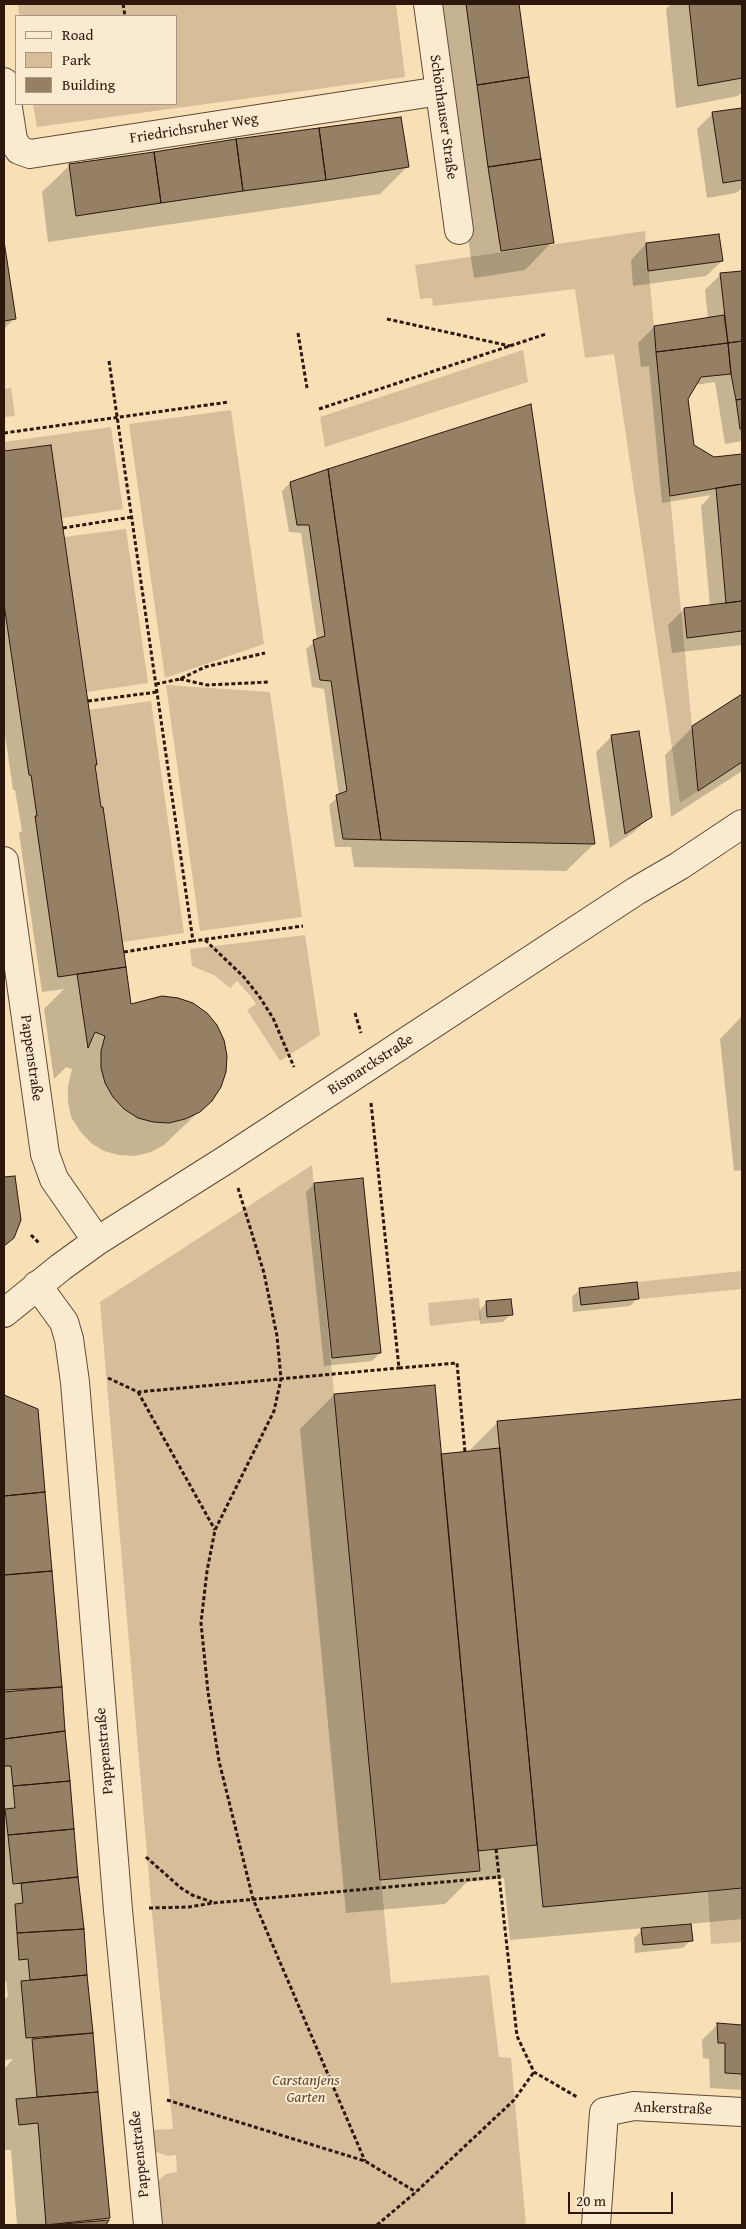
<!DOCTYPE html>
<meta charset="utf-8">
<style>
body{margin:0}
#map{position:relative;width:746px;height:2229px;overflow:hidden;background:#f7e0b6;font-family:"Gentium Book Plus",serif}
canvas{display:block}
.frame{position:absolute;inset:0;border:5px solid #2d170d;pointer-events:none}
.legend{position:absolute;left:15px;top:15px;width:162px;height:90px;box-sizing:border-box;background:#faebd0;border:1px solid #a89682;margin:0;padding:6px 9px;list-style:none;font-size:15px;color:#2d170d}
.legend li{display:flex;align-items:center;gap:10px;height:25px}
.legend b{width:25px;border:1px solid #a89682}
.scale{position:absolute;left:568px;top:2192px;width:105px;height:22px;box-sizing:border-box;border:2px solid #2d170d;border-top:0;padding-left:6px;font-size:15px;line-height:18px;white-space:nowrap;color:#2d170d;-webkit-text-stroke:4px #faebd0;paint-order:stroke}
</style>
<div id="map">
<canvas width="746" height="2229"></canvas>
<div class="frame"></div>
<ul class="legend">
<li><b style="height:6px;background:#faebd0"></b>Road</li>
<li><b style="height:14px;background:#d5be99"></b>Park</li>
<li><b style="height:14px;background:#968065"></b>Building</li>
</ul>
<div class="scale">20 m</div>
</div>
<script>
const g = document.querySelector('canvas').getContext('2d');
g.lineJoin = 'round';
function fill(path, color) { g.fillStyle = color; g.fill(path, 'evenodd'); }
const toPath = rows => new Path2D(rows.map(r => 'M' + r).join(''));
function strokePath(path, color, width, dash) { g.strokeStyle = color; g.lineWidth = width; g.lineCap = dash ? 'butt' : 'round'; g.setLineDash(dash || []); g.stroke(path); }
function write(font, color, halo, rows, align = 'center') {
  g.font = font + ' "Gentium Book Plus",serif'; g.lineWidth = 4; g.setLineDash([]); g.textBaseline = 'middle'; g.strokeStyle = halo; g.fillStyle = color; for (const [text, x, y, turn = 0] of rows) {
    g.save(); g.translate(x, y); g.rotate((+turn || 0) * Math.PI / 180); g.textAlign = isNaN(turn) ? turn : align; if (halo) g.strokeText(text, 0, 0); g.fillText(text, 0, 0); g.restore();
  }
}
fill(toPath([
 [18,4,396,4,405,77,37,127,33,104,176,104,176,16,19,16],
 [645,231,698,791,680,803,614,354,585,358,575,289,433,306,432,298,420,299,415,265],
 [523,350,528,382,325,447,320,417],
 [11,388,15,416,4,417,4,389],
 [231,410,264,644,165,678,129,424],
 [111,427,123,509,62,518,51,445,4,451,4,442],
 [126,529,148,683,87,692,64,537],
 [166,685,270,692,302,917,200,931],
 [151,701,184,933,123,942,103,807,101,807,89,710],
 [305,935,320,1035,280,1061,247,1010,256,1004,252,998,237,981,230,988,214,975,192,966,190,949],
 [312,1165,391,1983,489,1975,499,2057,511,2058,526,2225,155,2225,155,2183,166,2174,177,2172,176,2155,168,2156,156,2152,150,2146,147,2130,173,2129,152,1913,100,1302],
 [742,1271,742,1289,639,1299,637,1282],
 [479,1298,481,1320,430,1326,428,1303],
 [742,1888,742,1942,711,1944,708,1892]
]), '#d5be99');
fill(toPath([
 [433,4,517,4,552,242,525,270,474,278],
 [671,4,742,4,742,92,738,96,676,108,666,9],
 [741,109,742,188,736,193,707,198,697,129,712,114],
 [70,165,407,167,380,194,48,242,42,192],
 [646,244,722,261,706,276,633,286,631,260],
 [4,246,14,319,4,329],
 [742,272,742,441,725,444,715,382,695,385,686,399,693,446,714,459,742,455,742,645,672,653,668,625,684,609,710,606,701,506,711,495,662,503,649,366,641,367,638,343,654,327,708,319,705,290,721,274],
 [530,405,594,844,566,871,354,867,351,847,335,847,329,805,339,796,324,689,312,687,306,649,317,640,301,533,289,532,282,491,290,483],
 [50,446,96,765,94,767,130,1006,211,1100,164,1145,151,1152,135,1156,119,1155,104,1151,91,1143,80,1131,71,1117,68,1102,68,1086,72,1069,66,1067,54,1079,44,1009,64,989,42,992,19,833,22,831,15,790,13,790,4,727,4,453],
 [742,696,742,771,671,817,665,755,693,727],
 [612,736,650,816,634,832,610,848,596,752],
 [742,1016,742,1170,734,1171,720,1039],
 [14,1177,13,1237,4,1247,4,1179],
 [314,1184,380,1353,372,1361,324,1366,306,1192],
 [580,1289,638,1298,630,1306,573,1312,572,1297],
 [486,1303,511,1314,503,1322,480,1324,479,1311],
 [334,1395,440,1455,467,1453,498,1422,742,1400,742,1919,690,1924,691,1940,683,1948,635,1953,634,1938,644,1928,510,1940,504,1878,467,1882,445,1904,346,1913,300,1429],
 [4,1396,37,1410,108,2218,105,2221,107,2221,105,2225,17,2225,11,2150,4,2150,4,2069,13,2059,4,2060,4,2000,8,1996,6,1981,4,1981],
 [718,2024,742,2027,742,2090,710,2088,709,2059,703,2058,702,2040]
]), '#0003');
const building = toPath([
 [466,4,519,4,529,77,477,85,466,4],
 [689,4,742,4,742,78,698,86,689,4],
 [529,77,541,159,488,167,477,85,529,77],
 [742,108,742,180,723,183,712,112,742,108],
 [401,117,409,167,326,180,319,128,401,117],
 [319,128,326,180,243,191,236,139,319,128],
 [236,139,243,191,161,203,154,152,236,139],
 [154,152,161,203,76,216,69,164,154,152],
 [541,159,554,243,501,251,488,167,541,159],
 [719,234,723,261,648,271,646,243,719,234],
 [4,241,16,319,4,321,4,241],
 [742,271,742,341,728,343,720,273,742,271],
 [724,315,728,343,656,352,654,326,724,315],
 [742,341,742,399,736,400,731,374,728,343,742,341],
 [728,343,731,374,701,377,688,399,694,445,714,457,742,454,742,484,670,496,656,352,728,343],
 [742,399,742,429,740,429,736,400,742,399],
 [531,404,595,844,381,840,328,469,531,404],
 [51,445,97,765,95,765,101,807,103,807,126,967,58,977,35,816,37,816,31,775,29,775,4,604,4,451,51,445],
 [328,469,354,654,381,840,343,839,336,795,347,791,331,681,320,680,313,640,325,636,309,525,297,525,290,482,328,469],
 [742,484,742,601,726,603,716,488,742,484],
 [742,601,742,631,687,638,684,608,742,601],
 [742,694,742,762,698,791,692,726,742,694],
 [639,731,652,817,625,834,611,735,639,731],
 [126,967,131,1004,162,996,178,998,193,1003,207,1013,217,1025,224,1040,227,1056,226,1072,221,1087,212,1101,200,1112,185,1119,169,1123,153,1122,138,1118,124,1109,113,1097,105,1083,101,1068,101,1051,105,1036,95,1032,88,1048,77,974,126,967],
 [15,1176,21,1220,14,1238,4,1246,4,1177,15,1176],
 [363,1178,381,1353,332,1358,314,1183,363,1178],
 [637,1282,639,1299,581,1305,579,1288,637,1282],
 [511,1299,513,1315,487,1317,486,1301,511,1299],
 [435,1385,480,1871,380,1880,334,1394,435,1385],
 [4,1395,38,1409,45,1492,4,1496,4,1395],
 [742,1399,742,1888,543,1907,497,1421,742,1399],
 [500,1448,537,1845,478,1851,441,1454,500,1448],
 [45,1492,52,1571,4,1575,4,1496,45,1492],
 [52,1571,62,1687,4,1690,4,1575,52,1571],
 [62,1687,65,1731,4,1739,4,1692,62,1687],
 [65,1731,70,1781,13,1786,11,1766,4,1766,4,1739,65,1731],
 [70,1781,74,1829,8,1835,5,1809,15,1808,13,1786,70,1781],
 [74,1829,78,1877,13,1884,8,1835,74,1829],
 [78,1877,84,1929,17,1933,15,1904,23,1903,21,1883,78,1877],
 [691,1924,693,1941,643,1945,641,1928,691,1924],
 [84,1929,87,1975,30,1980,28,1959,19,1960,17,1933,84,1929],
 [87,1975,93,2033,26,2038,21,1981,87,1975],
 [717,2023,742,2025,742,2074,725,2073,725,2043,718,2043,717,2023],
 [93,2033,98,2092,37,2097,32,2039,93,2033],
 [98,2092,110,2218,46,2225,38,2123,19,2125,16,2099,98,2092],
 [109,2220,106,2225,52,2225,109,2220]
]);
fill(building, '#968065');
strokePath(building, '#2d170d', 1);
const minor = toPath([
 [428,4,459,230],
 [4,82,13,140,19,150,30,154,440,91],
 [4,861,45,1154,54,1179,97,1241],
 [37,1285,64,1322,69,1339,75,1382,118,1910,148,2225],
 [4,1313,61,1267,97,1241,227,1159,636,891,679,866,742,824],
 [596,2225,604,2112,634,2106,742,2112]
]);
strokePath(minor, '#604937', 30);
strokePath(toPath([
 [123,4,125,16],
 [387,319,510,346],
 [298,333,307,388],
 [109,361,193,941,303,926],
 [319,409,546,334],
 [4,433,229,402],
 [63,528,132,517],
 [180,679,207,685,269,682],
 [156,684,180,679,205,667,265,653],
 [88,701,157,692],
 [205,940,243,976,259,996,273,1018,294,1067],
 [124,952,193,941],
 [355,1013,361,1033],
 [371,1103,399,1368,457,1363,465,1452],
 [238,1188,264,1273,277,1336,281,1379,274,1411,215,1530,207,1571,201,1623,208,1692,219,1761,253,1899,365,2161],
 [31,1235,40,1244],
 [108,1378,138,1392,399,1368],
 [138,1392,215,1530],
 [496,1849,517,2036,534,2072,577,2097],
 [146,1857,181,1888,192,1895,212,1902],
 [149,1908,189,1907,213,1903,499,1877],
 [167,2100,365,2161,416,2192],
 [377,2225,416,2192,514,2100,534,2072]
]), '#2d170d', 3, [4, 2.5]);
strokePath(minor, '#faebd0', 28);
write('15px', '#2d170d', '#faebd0', [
 ["Schönhauser Straße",443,117,82],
 ["Friedrichsruher Weg",194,129,-9],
 ["Pappenstraße",31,1058,82],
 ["Bismarckstraße",371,1065,-33],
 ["Pappenstraße",105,1751,-95],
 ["Ankerstraße",673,2109,2],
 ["Pappenstraße",140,2154,-96]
]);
write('italic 15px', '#5f4937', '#faebd0', [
 ["Carstanjens",306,2081],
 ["Garten",306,2098]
]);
</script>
